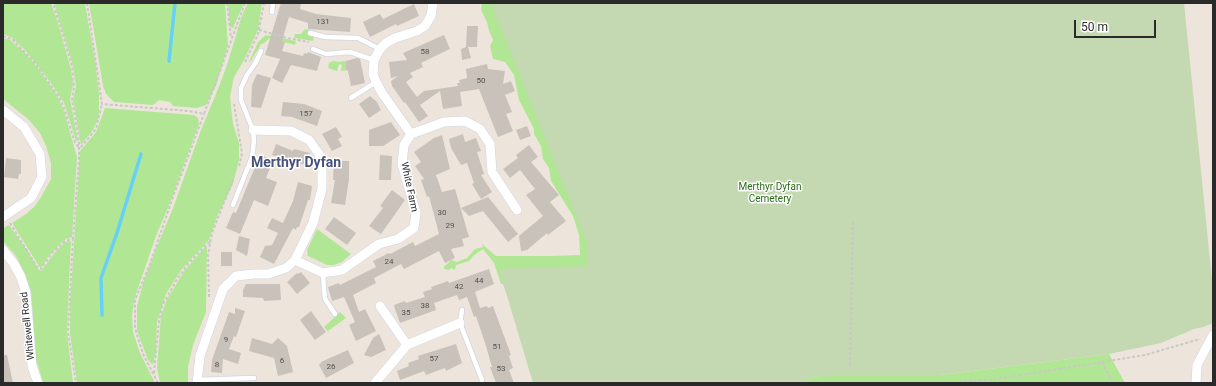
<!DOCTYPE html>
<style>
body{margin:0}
#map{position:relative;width:1216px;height:386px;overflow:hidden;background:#ede5db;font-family:Roboto,sans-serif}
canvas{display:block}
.frame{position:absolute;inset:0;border:4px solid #2a2a2a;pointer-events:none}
.scale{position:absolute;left:1074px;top:20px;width:82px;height:18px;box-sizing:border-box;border:2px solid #2a2a2a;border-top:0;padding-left:5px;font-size:12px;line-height:14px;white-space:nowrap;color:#2a2a2a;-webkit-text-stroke:3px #fff;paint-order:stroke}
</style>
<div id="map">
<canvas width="1216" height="386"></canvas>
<div class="frame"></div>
<div class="scale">50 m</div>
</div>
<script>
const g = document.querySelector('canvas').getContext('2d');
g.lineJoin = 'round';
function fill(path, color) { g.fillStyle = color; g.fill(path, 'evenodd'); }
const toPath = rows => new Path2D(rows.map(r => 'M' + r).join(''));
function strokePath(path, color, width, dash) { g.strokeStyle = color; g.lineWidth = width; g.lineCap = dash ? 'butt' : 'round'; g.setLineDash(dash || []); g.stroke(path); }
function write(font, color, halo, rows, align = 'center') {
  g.font = font + ' Roboto,sans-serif'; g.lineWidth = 3; g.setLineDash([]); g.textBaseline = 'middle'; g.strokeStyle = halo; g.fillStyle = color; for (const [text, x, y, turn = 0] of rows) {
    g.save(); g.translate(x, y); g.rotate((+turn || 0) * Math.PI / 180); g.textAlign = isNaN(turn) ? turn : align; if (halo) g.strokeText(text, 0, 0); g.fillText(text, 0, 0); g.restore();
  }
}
fill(toPath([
 [3,3,51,3,57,20,71,69,73,84,70,99,78,141,76,141,64,103,51,83,24,49,12,38,3,34],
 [54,3,85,3,95,61,99,93,99,117,93,130,81,145,73,100,76,86,73,66],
 [89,3,225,3,228,45,216,86,206,105,197,108,173,106,170,102,159,100,153,105,114,102,106,94,103,86],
 [228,3,244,3,233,28,230,27],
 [248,3,262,3,258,30,244,60,234,77,230,97,233,124,239,143,239,160,233,184,218,214,209,240,182,269,166,294,157,322,156,351,153,365,148,360,137,331,137,306,143,283,158,244,173,208,201,130,218,89,227,65,242,15],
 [482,3,503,3,502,24,504,36,511,39,587,219,591,268,510,289,506,292,503,284,501,284,494,263,483,249,473,256,469,261,456,265,455,270,451,268,449,270,444,269,444,267,451,260,457,262,467,258,475,249,483,247,482,244,496,256,551,256,580,255,579,235,573,216,551,181,549,168,543,159,541,146,534,134,534,129,519,100,514,75,505,62,493,59,490,46,493,40,489,31,487,22,481,10],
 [305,29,310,30,309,36,314,37,313,41,294,38,295,34,301,34],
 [266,35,296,41,295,45,270,38,263,44,261,44,259,48,250,62,249,62,258,42],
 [3,38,10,40,22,50,34,63,57,95,64,111,77,157,72,237,66,239,60,244,47,258,42,267,40,268,12,223,26,214,35,206,41,197,51,179,51,163,46,146,40,133,28,119,3,99],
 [333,61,339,62,346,61,348,70,341,71,342,65,339,64,337,71,328,68,329,63],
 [105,108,194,115,198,118,199,124,170,203,156,236,135,297,132,315,133,332,140,353,155,383,77,383,70,334,70,304,80,151,96,132],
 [9,225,27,250,38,269,41,271,56,251,65,242,71,241,67,332,73,383,43,383,42,379,36,359,31,291,25,274,16,256,3,241,3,228],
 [317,229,351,254,342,262,334,265,327,265,308,256,307,250],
 [205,247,207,247,206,312,193,345,188,367,188,383,160,383,157,368,161,315,167,299,185,270],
 [340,312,346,318,328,331,329,333,324,327],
 [1109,354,1125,383,801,383,820,375,940,375]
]), '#b1e794');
fill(toPath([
 [491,3,1184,3,1213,290,1213,323,1203,327,1194,329,1161,343,1109,354,940,375,820,375,801,383,533,383,499,269,587,266,588,245]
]), '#c4d8b1');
strokePath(toPath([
 [169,61,175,3],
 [102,315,101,278,117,233,141,154]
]), '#67d1f5', 3.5);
fill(toPath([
 [281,3,301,3,300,9,316,14,351,18,350,32,308,29,308,23,289,17,282,41,285,42,282,51,303,56,304,53,307,54,308,52,321,57,317,71,291,65,282,83,272,78,280,59,265,55],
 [414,4,419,16,397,26,396,24,370,37,363,22,380,14,383,19],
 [467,26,478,26,477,47,468,47,471,58,462,60,461,49,466,47],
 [444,35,450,49,421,63,423,67,410,73,413,77,406,82,417,97,424,91,458,86,457,83,460,83,459,80,467,78,466,69,487,64,488,69,505,71,503,84,511,81,515,91,505,95,512,112,506,114,513,131,498,137,479,89,460,92,462,106,443,109,440,91,420,105,428,116,419,122,405,102,404,103,392,86,391,81,398,76,391,78,389,62,407,60,403,53],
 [357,58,360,59,365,83,351,86,348,71,346,70,346,61],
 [257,74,271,78,261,108,251,107,252,85],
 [370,96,377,102,381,110,369,118,359,104],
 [283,102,304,104,322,111,317,126,292,117,281,116],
 [391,122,400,135,383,146,369,146,369,130],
 [527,126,531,136,520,140,516,130],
 [336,127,342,137,338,139,342,146,332,151,322,134],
 [463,134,465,142,476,138,481,151,477,152,484,174,481,175,492,192,481,199,472,184,474,183,467,163,461,165,451,148,449,139],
 [442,135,450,169,436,175,442,192,455,189,469,237,462,239,464,246,451,249,455,258,445,263,439,251,404,269,401,264,374,278,376,283,353,295,359,312,365,309,376,331,356,341,349,325,355,322,344,297,332,301,328,287,339,283,340,285,376,267,373,261,389,253,390,254,413,242,415,246,439,234,429,196,427,197,421,180,424,179,415,166,421,162,414,152,434,138],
 [276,144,293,151,294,149,310,153,306,165,272,155],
 [529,145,538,157,531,162,559,195,550,202,566,221,548,235,547,233,527,250,521,251,519,236,543,216,526,195,535,189,520,170,510,178,503,169,518,158,516,155],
 [260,155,273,160,266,178,277,182,268,206,254,200,240,234,226,228,233,212,236,213],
 [380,155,392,156,391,180,379,180],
 [6,158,21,160,21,174,19,174,18,179,4,177],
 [334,161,349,161,349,179,345,205,331,203,335,180,333,180],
 [298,182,312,186,310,200,308,200,299,227,297,227,296,230,293,228,274,264,260,257,265,246,272,245,278,233,267,228,272,218,283,223,293,201],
 [392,190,405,200,381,234,369,226,383,208,380,206],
 [488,197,518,234,508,242,483,211,469,216,461,208],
 [334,217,356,233,347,245,325,229],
 [239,236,250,239,247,256,236,250],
 [221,252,232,252,232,266,221,266],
 [489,269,494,284,475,292,480,308,487,306,488,308,493,306,511,355,509,356,513,368,509,370,514,383,496,383,490,367,492,367,486,346,476,316,474,317,467,297,459,300,457,295,434,303,436,310,400,323,395,309,394,305,405,301,406,303,425,297,423,292,432,289,431,287,448,281,449,283],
 [301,272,310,283,297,294,287,282,297,273,298,274],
 [246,284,280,284,281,300,264,301,263,298,243,297,243,290],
 [235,308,245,311,236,337,234,336,229,349,241,353,238,364,223,359,222,373,211,372,212,360,229,312,235,314],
 [311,311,326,332,315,340,300,320],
 [379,334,386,350,371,357,364,355,373,338],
 [252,338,272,344,278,338,287,346,293,372,278,376,274,358,249,351],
 [456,344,462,363,446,371,445,368,426,375,424,371,400,380,397,371,409,366,408,363,419,359,418,356],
 [348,350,354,363,326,378,319,365,321,363,321,362],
 [3,355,7,355,13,383,3,383]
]), '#c8c2ba');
const lane = toPath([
 [272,12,273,3],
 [310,33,325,37,358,38,380,49],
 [313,49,326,54,350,52,374,60],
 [351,98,376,82],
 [233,205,252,157,254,141,253,130,241,100,241,88,247,75,256,62,261,51],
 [323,273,324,291,325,299,335,314],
 [462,310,460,323,482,380],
 [196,380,254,378]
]);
const street = toPath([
 [3,110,24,127,40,154,42,177,31,198,3,217],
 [411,134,444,122,465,121,480,129,490,144,492,172,517,210],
 [3,250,14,264,21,277,26,293,32,366,38,383],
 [295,260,323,273,342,270,379,244,398,239,414,228,416,213,402,164,404,145,411,134,382,93,376,82,373,74,374,60,380,49,386,43,395,38,417,31,425,26,431,16,433,3],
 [380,306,407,345],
 [197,383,200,356,223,289,236,276,254,274,268,274,286,268,295,260,313,223,322,189,322,168,319,154,309,140,291,131,253,130],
 [375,383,407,345,460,323],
 [1196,383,1197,365,1213,335]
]);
strokePath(lane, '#d0d4e4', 6);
strokePath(street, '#d0d4e4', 10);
strokePath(toPath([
 [87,3,102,104,189,111,204,114,245,3],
 [227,3,231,38],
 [259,30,287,38,309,42],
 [3,36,13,40,34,62,59,97,64,108,75,143,78,146,81,147,96,129,102,104],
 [245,62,258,34,264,3],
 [234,104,242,153,239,167],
 [10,223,37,267,41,269,52,253,64,242,73,238,79,158,79,141,72,100,74,86,72,66,53,3],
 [73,238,68,332,76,383],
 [209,297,208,255,212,233,233,180],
 [1102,362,1113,383],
 [850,365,853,222],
 [154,373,159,321,162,306,176,281,188,264,202,249,211,241],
 [158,383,143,354,135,328,135,300,150,264,174,194,204,114],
 [944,383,996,379,1145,355,1200,339]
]), '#c8c8c8', 2, [3, 2]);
strokePath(lane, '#fff', 4.5);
strokePath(street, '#fff', 9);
write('8px', '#52504e', null, [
 ["131",323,22],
 ["58",425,52],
 ["50",481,81],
 ["157",306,114],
 ["30",442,213],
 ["29",450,226],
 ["24",389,262],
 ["44",479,281],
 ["42",459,287],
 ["38",425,306],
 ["35",406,313],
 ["9",226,340],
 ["51",497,347],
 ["57",434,359],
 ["6",282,361],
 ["8",217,365],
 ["26",331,367],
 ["53",501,369]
]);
write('10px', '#2a2a2a', '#fff', [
 ["White Farm",409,187,78],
 ["Whitewell Road",28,326,-96]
]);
write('10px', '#286b16', '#fff', [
 ["Merthyr Dyfan",770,187],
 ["Cemetery",770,199]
]);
write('bold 14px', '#47527d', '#fff', [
 ["Merthyr Dyfan",296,163]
]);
</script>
